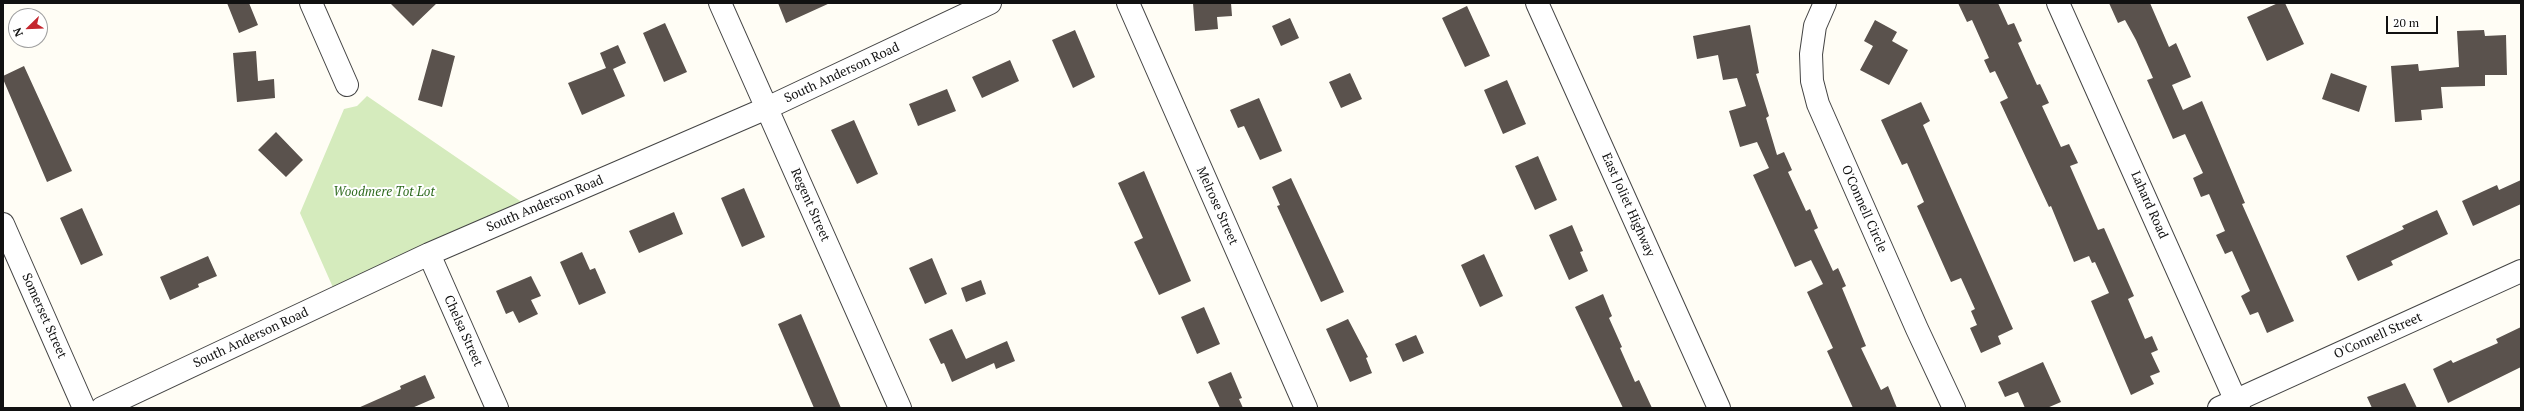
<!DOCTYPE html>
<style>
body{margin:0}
#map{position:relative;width:2524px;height:411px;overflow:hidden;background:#fffdf5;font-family:"PT Serif",serif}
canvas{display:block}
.frame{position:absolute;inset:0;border:4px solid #111;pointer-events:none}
.north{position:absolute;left:8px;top:8px;width:40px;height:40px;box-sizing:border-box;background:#fff;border:1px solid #a0a0a0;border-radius:50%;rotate:247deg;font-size:11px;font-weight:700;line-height:16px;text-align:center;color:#111}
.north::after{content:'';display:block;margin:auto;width:14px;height:18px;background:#c4262e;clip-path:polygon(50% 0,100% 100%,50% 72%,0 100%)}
.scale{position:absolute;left:2386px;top:16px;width:52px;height:18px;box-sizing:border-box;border:2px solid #111;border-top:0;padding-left:5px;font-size:12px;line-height:14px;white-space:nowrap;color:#111;-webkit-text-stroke:3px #fff;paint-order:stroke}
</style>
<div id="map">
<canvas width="2524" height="411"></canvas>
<div class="frame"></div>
<div class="north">N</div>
<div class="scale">20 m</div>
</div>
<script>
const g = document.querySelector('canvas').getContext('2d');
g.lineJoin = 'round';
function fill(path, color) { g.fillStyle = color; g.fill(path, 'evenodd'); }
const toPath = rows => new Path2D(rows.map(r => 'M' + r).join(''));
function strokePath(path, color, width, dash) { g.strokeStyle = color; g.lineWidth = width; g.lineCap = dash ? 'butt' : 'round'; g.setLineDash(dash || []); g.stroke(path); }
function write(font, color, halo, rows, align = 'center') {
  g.font = font + ' "PT Serif",serif'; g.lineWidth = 4; g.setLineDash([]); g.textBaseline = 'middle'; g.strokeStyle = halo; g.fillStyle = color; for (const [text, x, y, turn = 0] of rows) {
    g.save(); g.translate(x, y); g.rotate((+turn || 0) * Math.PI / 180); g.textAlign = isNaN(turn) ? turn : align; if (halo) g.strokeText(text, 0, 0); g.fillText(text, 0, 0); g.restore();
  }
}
fill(toPath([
 [367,96,526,205,335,292,300,213,344,109,357,106]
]), '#d5ebbd');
fill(toPath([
 [227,3,249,3,258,25,239,33],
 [390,3,437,3,413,26],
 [778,3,830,3,786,23],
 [1193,3,1231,3,1232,16,1217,17,1218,29,1195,31],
 [1958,3,1998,3,2008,25,2014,23,2022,41,2018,43,2037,85,2040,84,2049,103,2042,106,2061,147,2069,144,2078,163,2070,166,2098,230,2104,228,2134,296,2128,299,2145,339,2152,336,2158,350,2151,353,2160,372,2150,376,2154,384,2131,395,2091,301,2109,293,2095,262,2092,263,2089,256,2074,262,2051,206,2049,207,2000,102,2008,98,1995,71,1990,73,1984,60,1989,58,1972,20,1967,22],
 [2109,3,2150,3,2169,47,2176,43,2191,77,2172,85,2183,110,2202,101,2245,203,2242,204,2294,321,2267,333,2258,312,2250,315,2241,296,2250,291,2232,251,2225,254,2216,235,2225,231,2209,194,2201,197,2193,178,2203,173,2185,134,2173,139,2147,80,2153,78,2136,40,2125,20,2118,23],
 [2278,3,2285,3,2304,44,2267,61,2247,17],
 [1467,6,1490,56,1465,67,1442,18],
 [1290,18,1299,38,1281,46,1272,26],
 [1875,20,1897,32,1892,41,1908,50,1889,85,1860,70,1873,46,1864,41],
 [665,23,687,72,664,82,643,33],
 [1750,25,1759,73,1756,74,1769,116,1766,118,1777,155,1784,152,1792,170,1788,172,1806,211,1810,209,1818,228,1814,230,1833,271,1838,268,1846,286,1842,288,1866,346,1861,348,1881,390,1888,386,1897,408,1853,408,1827,351,1833,348,1807,292,1823,284,1811,260,1795,267,1753,175,1769,168,1757,142,1740,147,1729,111,1746,106,1737,78,1723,80,1718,55,1697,59,1693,36],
 [1075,30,1095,77,1073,88,1052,40],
 [2484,30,2485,36,2506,35,2507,75,2485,75,2485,86,2441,87,2443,108,2421,110,2422,120,2395,122,2391,66,2418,64,2419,71,2459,67,2457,31],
 [618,45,626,63,613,69,625,96,582,115,568,83,606,68,600,53],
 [432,49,455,56,442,107,418,100],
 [256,51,258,81,274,79,275,98,237,102,233,53],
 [1010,60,1019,81,982,98,972,77],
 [24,66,72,171,47,182,3,79,3,76],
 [1350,73,1362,99,1341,108,1329,82],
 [2331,73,2367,86,2359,112,2322,99],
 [1507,80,1526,124,1503,134,1484,90],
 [947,89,956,111,918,126,909,104],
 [1259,98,1282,151,1260,160,1244,126,1238,128,1230,110],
 [1921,102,1930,121,1923,125,2013,329,1998,336,2001,344,1981,353,1970,328,1977,325,1971,311,1975,309,1961,278,1951,282,1917,206,1924,202,1907,163,1902,165,1881,120],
 [854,120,878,174,857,184,831,130],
 [276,132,303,160,286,177,258,150],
 [1538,156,1557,200,1535,210,1515,166],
 [1144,171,1191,281,1159,295,1134,242,1143,238,1118,183],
 [1291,178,1344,292,1321,302,1277,206,1280,205,1272,187],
 [2521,180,2521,204,2473,226,2462,201,2497,185,2499,190],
 [744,188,765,237,742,247,721,198],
 [82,208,103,255,81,265,60,218],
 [2437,210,2448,234,2391,261,2393,265,2358,281,2346,256,2404,229,2402,226],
 [674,212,683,234,639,253,629,231],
 [1572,225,1583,251,1580,252,1588,271,1569,280,1549,235],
 [582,252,590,270,595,268,606,293,579,305,560,262],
 [1484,254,1503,296,1480,307,1461,265],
 [208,256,217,276,198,284,199,287,170,300,160,277],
 [932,258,947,294,925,304,909,268],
 [531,276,541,296,531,300,538,314,519,323,513,311,506,314,496,291],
 [981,280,986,294,966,302,961,288],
 [1603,294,1612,316,1609,318,1622,347,1620,348,1635,382,1639,380,1652,408,1623,408,1575,307],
 [1204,307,1220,344,1197,354,1181,317],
 [801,314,822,363,841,408,814,408,778,324],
 [1348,319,1368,357,1366,358,1372,373,1350,382,1326,329],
 [2521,327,2521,367,2448,403,2433,369,2451,360,2453,363,2498,343,2496,339],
 [952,329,966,359,1007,341,1015,361,996,369,994,363,952,382,944,363,941,364,929,339],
 [1416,335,1424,353,1403,362,1395,344],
 [2043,362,2061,402,2047,408,2025,408,2018,392,2005,397,1998,382],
 [1231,372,1242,398,1239,399,1243,408,1220,408,1208,382],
 [425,375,435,398,412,408,358,408,401,389,400,386],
 [2405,383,2417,408,2372,408,2367,397]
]), '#5a524d');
const minor = toPath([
 [311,3,347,85],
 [720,3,900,408],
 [1128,3,1306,408],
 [1537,3,1719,408],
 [1825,3,1815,26,1811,54,1812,81,1818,104,1917,329,1954,408],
 [2058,3,2239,408],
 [3,224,84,408],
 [429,254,497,408],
 [102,408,429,254,767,108,990,3],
 [2219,408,2521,271]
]);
strokePath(minor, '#444', 24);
strokePath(minor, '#fff', 22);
write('13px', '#111', '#fff', [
 ["South Anderson Road",842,73,-25],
 ["South Anderson Road",545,204,-23],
 ["Regent Street",810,205,66],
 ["East Joliet Highway",1628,205,66],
 ["Lahard Road",2149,205,66],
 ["Melrose Street",1217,206,66],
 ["O'Connell Circle",1864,209,66],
 ["Somerset Street",44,316,66],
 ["Chelsa Street",463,331,66],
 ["O'Connell Street",2378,336,-24],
 ["South Anderson Road",251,338,-25]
]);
write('italic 13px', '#2f6b1f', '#fff', [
 ["Woodmere Tot Lot",384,192]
]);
</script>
